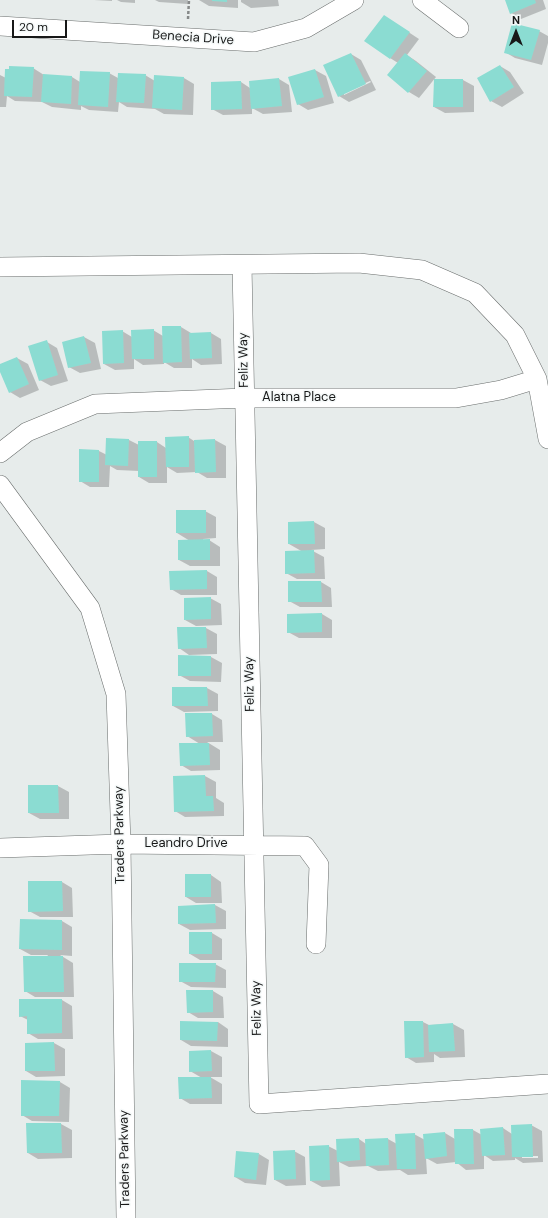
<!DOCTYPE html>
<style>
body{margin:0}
#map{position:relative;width:548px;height:1218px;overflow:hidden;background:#e7eceb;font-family:"DM Sans",sans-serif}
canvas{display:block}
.north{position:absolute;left:496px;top:12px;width:40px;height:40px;-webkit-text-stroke:3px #f5f9f9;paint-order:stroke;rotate:0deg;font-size:11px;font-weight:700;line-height:16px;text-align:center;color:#171818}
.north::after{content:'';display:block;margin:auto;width:14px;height:18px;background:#171818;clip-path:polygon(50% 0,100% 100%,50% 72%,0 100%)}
.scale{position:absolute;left:12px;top:20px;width:55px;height:18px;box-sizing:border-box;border:2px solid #171818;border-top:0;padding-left:5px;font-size:12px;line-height:14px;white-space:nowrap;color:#171818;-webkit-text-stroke:3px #f5f9f9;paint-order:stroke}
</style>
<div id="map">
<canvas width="548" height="1218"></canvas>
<div class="north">N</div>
<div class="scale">20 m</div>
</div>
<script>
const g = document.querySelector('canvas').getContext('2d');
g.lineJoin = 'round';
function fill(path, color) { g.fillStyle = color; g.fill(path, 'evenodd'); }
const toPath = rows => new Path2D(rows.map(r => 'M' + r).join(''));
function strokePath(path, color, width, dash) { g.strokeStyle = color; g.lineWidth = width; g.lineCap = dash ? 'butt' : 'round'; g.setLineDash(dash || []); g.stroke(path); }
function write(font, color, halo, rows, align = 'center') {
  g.font = font + ' "DM Sans",sans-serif'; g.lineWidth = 3; g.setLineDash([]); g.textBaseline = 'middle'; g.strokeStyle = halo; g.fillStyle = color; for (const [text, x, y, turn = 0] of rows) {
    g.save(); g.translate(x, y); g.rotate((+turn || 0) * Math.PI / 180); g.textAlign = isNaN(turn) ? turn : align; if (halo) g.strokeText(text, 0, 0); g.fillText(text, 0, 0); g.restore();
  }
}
fill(toPath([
 [94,0,112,0,112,1],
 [117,0,135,0,135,3,121,2],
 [155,0,188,0,188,4,159,2],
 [199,0,238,0,238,8,209,6],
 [241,0,278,0,279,6,251,8,241,2],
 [506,0,543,0,546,9,521,19,511,13],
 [384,16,419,39,407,55,416,61,436,77,419,98,409,92,398,63,390,58],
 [539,31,548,36,548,43,542,65,515,58,505,52],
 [351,54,361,60,376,90,349,102,339,96],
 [370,81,371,82,344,95,344,93],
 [500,66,510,72,524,93,502,107,491,101],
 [33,68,44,75,72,77,80,82,109,73,118,78,145,75,155,81,184,78,194,84,193,115,164,114,155,109,127,107,119,102,118,112,89,110,81,106,81,110,52,107,42,102,15,101,7,96,6,107,0,107,0,75,6,78],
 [315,70,326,76,334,103,308,110,298,104],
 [279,79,289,85,292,112,263,114,252,108,252,114,223,115,212,109,241,82,250,88],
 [435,80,463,80,474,86,474,112,445,113,434,107],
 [181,327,191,333,211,333,221,339,222,364,201,365,192,359,192,368,174,368,164,362,164,364,143,365,134,359,134,369,115,370,104,364,122,331,132,337,153,330,163,336],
 [84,337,95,343,101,369,80,373,69,367],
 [47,342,57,348,68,381,51,386,40,380],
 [17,358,28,364,39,390,20,398,10,392,0,370,0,365],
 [188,437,194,441,215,440,226,446,226,478,207,478,197,472,177,473,167,467,167,483,149,483,139,477,139,471,117,470,110,466,109,487,90,487,80,481,80,450,99,451,107,455,107,439,129,440,139,445,157,442,166,448],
 [205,511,216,517,216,538,203,539,203,541,209,540,220,547,220,566,190,566,179,560,190,541,177,533],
 [314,522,325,528,325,549,311,550,324,557,325,579,297,579,286,573,303,552,289,544,289,523],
 [207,571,217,577,217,595,181,595,171,589],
 [321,582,331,588,332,607,300,607,289,601],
 [210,598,221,604,222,625,196,626,185,620],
 [322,614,332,620,332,638,299,638,288,632],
 [178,628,206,628,217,634,217,654,189,655,179,648],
 [179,656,211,657,222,663,221,682,190,681,179,675],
 [173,688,207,688,218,694,218,711,184,712,173,706],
 [212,714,222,720,223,742,207,742,220,750,220,770,191,771,181,765,200,744,187,736],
 [174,776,205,776,216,782,216,798,224,803,224,816,185,817,175,811],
 [29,786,58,786,69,792,69,819,40,819,29,813],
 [211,875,221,882,222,903,196,903,186,897],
 [62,882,72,888,73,917,40,917,29,911],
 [215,905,226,911,226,929,190,930,179,924,179,907],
 [62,921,72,927,72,956,60,955,73,963,74,997,35,997,25,991,48,955,31,955,20,949],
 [212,933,222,939,222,960,200,960,190,954],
 [215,964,226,970,226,988,191,987,180,981],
 [213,991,223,997,224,1018,198,1018,188,1012],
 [62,1000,72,1006,73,1039,38,1039,28,1033,28,1020,20,1016],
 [218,1022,228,1029,228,1047,191,1046,181,1040],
 [423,1022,429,1025,453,1024,464,1030,465,1057,440,1058,434,1054,434,1062,416,1063,406,1057],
 [54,1043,65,1049,65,1076,36,1077,26,1071,26,1044],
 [211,1051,222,1057,222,1077,210,1077,222,1084,222,1104,190,1104,180,1098,202,1078,190,1071,190,1052],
 [60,1082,70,1088,69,1122,32,1121,22,1115],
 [27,1124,61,1124,72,1130,72,1158,38,1159,28,1153],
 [531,1125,542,1131,543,1162,523,1163,515,1158,515,1160,493,1161,484,1155,484,1169,466,1170,456,1162,437,1164,426,1158,427,1174,408,1175,400,1170,378,1171,368,1166,349,1167,339,1162,340,1186,322,1187,311,1181,328,1146,338,1151,359,1139,366,1144,366,1140,388,1139,397,1144,414,1134,425,1140,445,1133,455,1139,473,1130,482,1135,482,1130,503,1128,512,1134],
 [522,1156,538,1156,538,1158,522,1158],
 [294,1151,305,1157,306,1185,286,1186,275,1180],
 [259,1154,269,1160,266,1185,245,1183,235,1177]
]), '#0003');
fill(toPath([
 [212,0,227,0,227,2,212,1],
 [505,0,535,0,536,3,510,14],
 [384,15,410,32,390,59,364,41],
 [512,23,540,30,531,60,504,53],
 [351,53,366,84,338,97,323,65],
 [405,53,427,71,408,93,387,75],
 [500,65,514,87,490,102,477,78],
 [9,66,34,67,32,97,4,96,5,69,9,69],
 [315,69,324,97,297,105,288,77],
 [80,71,110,72,108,107,78,105],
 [118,73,146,74,144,103,116,102],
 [43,74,72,76,71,104,41,102],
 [154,75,184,77,182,110,152,108],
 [279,78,282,106,251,109,249,81],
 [434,79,463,79,463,107,433,107],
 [241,81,242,109,211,110,211,82],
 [162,326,181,326,182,362,163,363],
 [154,329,154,359,132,359,131,330],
 [123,330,124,363,103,364,102,331],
 [211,332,212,358,190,359,189,333],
 [84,336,91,363,68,368,62,342],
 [47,340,58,375,39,381,28,346],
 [17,357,29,384,9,393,0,372,0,364],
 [189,436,189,467,166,467,165,437],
 [106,438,129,439,128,466,105,465],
 [215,439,216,472,195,473,194,440],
 [138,441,157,441,157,477,138,477],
 [79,449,99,450,99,482,79,482],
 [176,510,206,510,206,533,176,533],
 [314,521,315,544,288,544,288,522],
 [210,539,210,560,178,560,178,540],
 [314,550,315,573,285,574,285,551],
 [207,570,207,589,170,590,169,571],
 [288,581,321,581,322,602,288,602],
 [211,597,211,619,184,620,184,598],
 [322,613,322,632,287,633,287,614],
 [177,627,206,627,207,648,178,649],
 [178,655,211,656,211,676,178,676],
 [172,687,207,687,208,706,172,706],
 [185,713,212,713,213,736,186,737],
 [179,743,209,743,210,765,180,766],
 [205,775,206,796,213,796,214,811,174,812,173,776],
 [28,785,58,785,59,813,28,813],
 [185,874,211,874,211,897,185,897],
 [28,881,62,881,63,911,28,912],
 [215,904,216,923,178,924,178,906],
 [20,919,62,920,62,950,19,949],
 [189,932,212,932,212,954,189,954],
 [23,956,63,956,64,992,24,992],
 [179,963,216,963,215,982,179,982],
 [186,990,213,990,213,1012,187,1013],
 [19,999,62,999,62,1033,27,1034,27,1016,19,1017],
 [180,1021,218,1022,217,1041,180,1040],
 [404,1021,423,1021,424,1057,405,1058],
 [453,1023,455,1051,429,1052,428,1025],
 [54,1042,55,1071,25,1071,25,1043],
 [211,1050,212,1071,189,1072,189,1051],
 [178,1077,211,1077,212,1098,179,1099],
 [21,1080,60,1081,59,1116,21,1116],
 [26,1123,61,1123,62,1153,27,1153],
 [532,1124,533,1157,512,1157,511,1125],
 [503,1127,505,1155,482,1156,480,1129],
 [454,1129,473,1129,474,1164,455,1164],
 [445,1132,447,1156,425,1159,423,1134],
 [415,1133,416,1169,397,1169,395,1134],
 [359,1138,360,1160,337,1162,336,1139],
 [388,1138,389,1165,366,1166,365,1139],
 [329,1145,330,1180,310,1181,309,1146],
 [295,1150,296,1179,274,1180,273,1151],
 [236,1151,259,1153,256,1180,234,1177]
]), '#8bdcd2');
const minor = toPath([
 [422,0,459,28],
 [0,26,254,42,306,28,354,0],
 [242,265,259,1104,548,1084],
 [0,267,359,263,422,270,475,293,515,335,537,379,548,439],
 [0,453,27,432,95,404,244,398,456,398,501,390,537,379],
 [0,485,90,608,116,694,121,844,126,1218],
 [0,848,121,844,305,846,319,865,316,944]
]);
strokePath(minor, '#696d6c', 20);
strokePath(toPath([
 [188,19,189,0]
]), '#868989', 2.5, [3, 2]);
strokePath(minor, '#fff', 19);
write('13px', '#171818', '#f5f9f9', [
 ["Benecia Drive",193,38,4],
 ["Feliz Way",244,360,-91],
 ["Alatna Place",299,398],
 ["Feliz Way",250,684,-91],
 ["Traders Parkway",120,835,-91],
 ["Leandro Drive",186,844],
 ["Feliz Way",257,1008,-91],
 ["Traders Parkway",125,1159,-91]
]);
</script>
